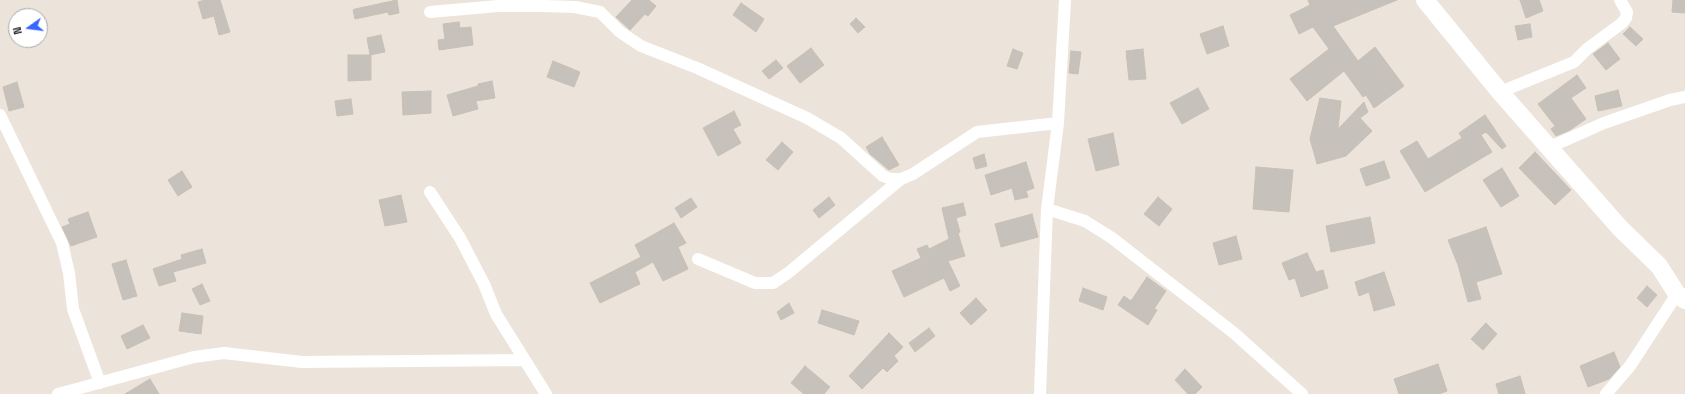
<!DOCTYPE html>
<style>
body{margin:0}
#map{position:relative;width:1685px;height:394px;overflow:hidden;background:#ece4db;font-family:"Space Grotesk",sans-serif}
canvas{display:block}
.north{position:absolute;left:8px;top:8px;width:40px;height:40px;box-sizing:border-box;background:#fff;border:1px solid #a9a9a9;border-radius:50%;rotate:256deg;font-size:11px;font-weight:700;line-height:16px;text-align:center;color:#292929}
.north::after{content:'';display:block;margin:auto;width:14px;height:18px;background:#3666fe;clip-path:polygon(50% 0,100% 100%,50% 72%,0 100%)}
</style>
<div id="map">
<canvas width="1685" height="394"></canvas>
<div class="north">N</div>
</div>
<script>
const g = document.querySelector('canvas').getContext('2d');
g.lineJoin = 'round';
function fill(path, color) { g.fillStyle = color; g.fill(path, 'evenodd'); }
const toPath = rows => new Path2D(rows.map(r => 'M' + r).join(''));
function strokePath(path, color, width, dash) { g.strokeStyle = color; g.lineWidth = width; g.lineCap = dash ? 'butt' : 'round'; g.setLineDash(dash || []); g.stroke(path); }
const building = toPath([
 [205,0,220,0,230,32,219,35,214,16,203,19,198,2,205,0],
 [397,0,399,13,389,15,388,12,355,19,353,10,355,9,397,0],
 [632,0,649,0,656,6,648,16,645,14,630,30,616,17,632,0],
 [1308,0,1397,0,1333,26,1358,61,1375,47,1404,86,1374,108,1366,95,1363,97,1344,71,1307,101,1290,79,1329,49,1313,27,1299,34,1290,15,1310,5,1308,0],
 [1520,0,1539,0,1543,11,1526,18,1520,0],
 [1673,0,1685,0,1685,13,1672,12,1673,0],
 [741,3,764,19,756,32,733,15,741,3],
 [856,18,865,27,858,33,850,24,856,18],
 [459,22,460,28,471,27,473,45,439,50,438,40,445,39,443,24,459,22],
 [1530,24,1532,37,1518,40,1515,26,1530,24],
 [1223,26,1229,46,1207,54,1200,34,1223,26],
 [1630,27,1643,39,1636,46,1623,34,1630,27],
 [381,35,385,52,370,55,367,38,381,35],
 [1608,43,1620,59,1606,70,1593,54,1608,43],
 [811,48,824,65,800,83,787,66,811,48],
 [1013,49,1023,53,1017,69,1007,66,1013,49],
 [1143,49,1146,79,1129,80,1126,51,1143,49],
 [1071,51,1081,52,1078,74,1069,73,1071,51],
 [348,55,371,55,371,80,348,81,348,55],
 [776,60,783,68,769,79,762,71,776,60],
 [553,61,580,72,574,87,547,77,553,61],
 [1577,75,1586,88,1571,98,1586,119,1570,130,1556,136,1551,129,1555,126,1538,104,1577,75],
 [492,81,495,98,476,101,478,109,453,116,447,95,478,86,478,84,492,81],
 [17,82,24,107,9,111,3,87,17,82],
 [1198,88,1209,109,1182,124,1170,103,1198,88],
 [1618,90,1622,106,1598,111,1595,96,1618,90],
 [431,91,431,113,403,115,402,92,431,91],
 [1320,98,1341,101,1338,129,1364,102,1368,112,1360,118,1372,131,1346,156,1317,164,1310,139,1320,98],
 [351,99,353,114,337,116,335,101,351,99],
 [734,111,741,125,733,129,741,143,718,156,703,128,734,111],
 [1485,115,1506,146,1502,149,1486,132,1481,135,1492,152,1425,192,1400,151,1417,141,1428,159,1462,138,1459,133,1485,115],
 [1113,133,1119,165,1096,171,1088,139,1113,133],
 [882,137,899,165,889,170,870,154,866,147,882,137],
 [782,142,793,152,778,170,766,160,782,142],
 [1535,152,1571,190,1555,205,1519,168,1535,152],
 [984,154,987,166,976,169,973,158,984,154],
 [1384,161,1390,178,1366,186,1360,169,1384,161],
 [1026,162,1034,188,1026,191,1028,197,1015,200,1012,188,991,195,985,175,1026,162],
 [1256,167,1293,170,1289,212,1253,209,1256,167],
 [1502,168,1519,196,1501,207,1483,180,1502,168],
 [182,171,192,187,178,196,168,180,182,171],
 [401,195,407,222,385,226,379,200,401,195],
 [829,197,835,205,819,218,813,210,829,197],
 [1158,197,1172,209,1159,226,1144,214,1158,197],
 [691,198,697,207,681,218,675,208,691,198],
 [963,203,966,215,956,218,960,232,958,233,965,256,948,261,960,286,950,291,944,278,904,297,892,271,921,258,917,249,927,245,929,249,949,239,942,208,963,203],
 [88,212,97,237,71,246,62,227,70,224,68,219,88,212],
 [1032,214,1038,237,1001,247,995,224,1032,214],
 [1370,217,1375,243,1331,252,1326,226,1370,217],
 [674,223,686,243,678,247,688,269,663,281,653,262,635,272,640,284,600,303,590,283,641,257,635,245,674,223],
 [1486,227,1502,274,1476,282,1481,299,1468,302,1458,265,1448,240,1486,227],
 [1236,236,1242,259,1219,265,1213,243,1236,236],
 [202,249,206,263,173,272,176,281,159,286,153,269,182,259,181,255,202,249],
 [1307,253,1316,272,1323,270,1328,288,1301,297,1295,278,1289,280,1282,263,1307,253],
 [126,260,137,296,123,300,112,264,126,260],
 [1384,272,1395,305,1374,311,1369,292,1359,296,1355,282,1384,272],
 [1147,277,1166,291,1154,309,1157,310,1148,325,1118,305,1124,296,1131,301,1147,277],
 [202,284,210,301,200,305,192,289,202,284],
 [1647,286,1657,295,1647,307,1637,298,1647,286],
 [1083,288,1107,297,1103,310,1079,301,1083,288],
 [976,298,987,310,971,325,960,313,976,298],
 [789,303,794,313,781,320,777,312,789,303],
 [822,310,859,321,854,335,818,323,822,310],
 [182,313,203,316,201,334,179,331,182,313],
 [1486,323,1497,334,1483,350,1471,339,1486,323],
 [143,325,150,338,127,349,121,336,143,325],
 [929,328,935,336,915,352,909,343,929,328],
 [889,333,903,347,894,356,898,361,887,372,883,368,862,389,849,376,889,333],
 [1614,352,1620,367,1609,379,1588,387,1580,366,1614,352],
 [1438,364,1447,391,1439,394,1399,394,1394,379,1438,364],
 [805,366,830,387,824,394,804,394,791,383,805,366],
 [1185,369,1202,387,1195,394,1188,394,1175,380,1185,369],
 [1520,376,1525,394,1499,394,1496,384,1520,376],
 [150,379,159,394,125,394,150,379]
]);
fill(building, '#c7c1bb');
strokePath(building, '#c7c0b5', 1);
strokePath(toPath([
 [430,12,498,6,543,6,575,7,600,12,620,32,641,46,697,68,807,118,841,138,883,176,891,179,901,179,913,174,977,132,1058,123],
 [1500,92,1574,62,1587,49,1622,23,1626,18,1627,12,1620,0],
 [0,115,62,243,69,273,73,309,100,383],
 [1550,147,1604,123,1670,100,1685,97],
 [430,192,460,238,484,284,496,314,546,394],
 [1047,209,1085,221,1112,238,1234,333,1302,394],
 [698,259,755,283,773,283,788,273,901,179],
 [58,394,194,357,224,353,302,362,524,360],
 [1040,394,1047,209,1058,123,1065,0],
 [1606,394,1630,366,1677,294]
]), '#fff', 12);
strokePath(toPath([
 [1425,0,1500,92,1620,228,1659,266,1677,294,1685,300]
]), '#fff', 18);
</script>
